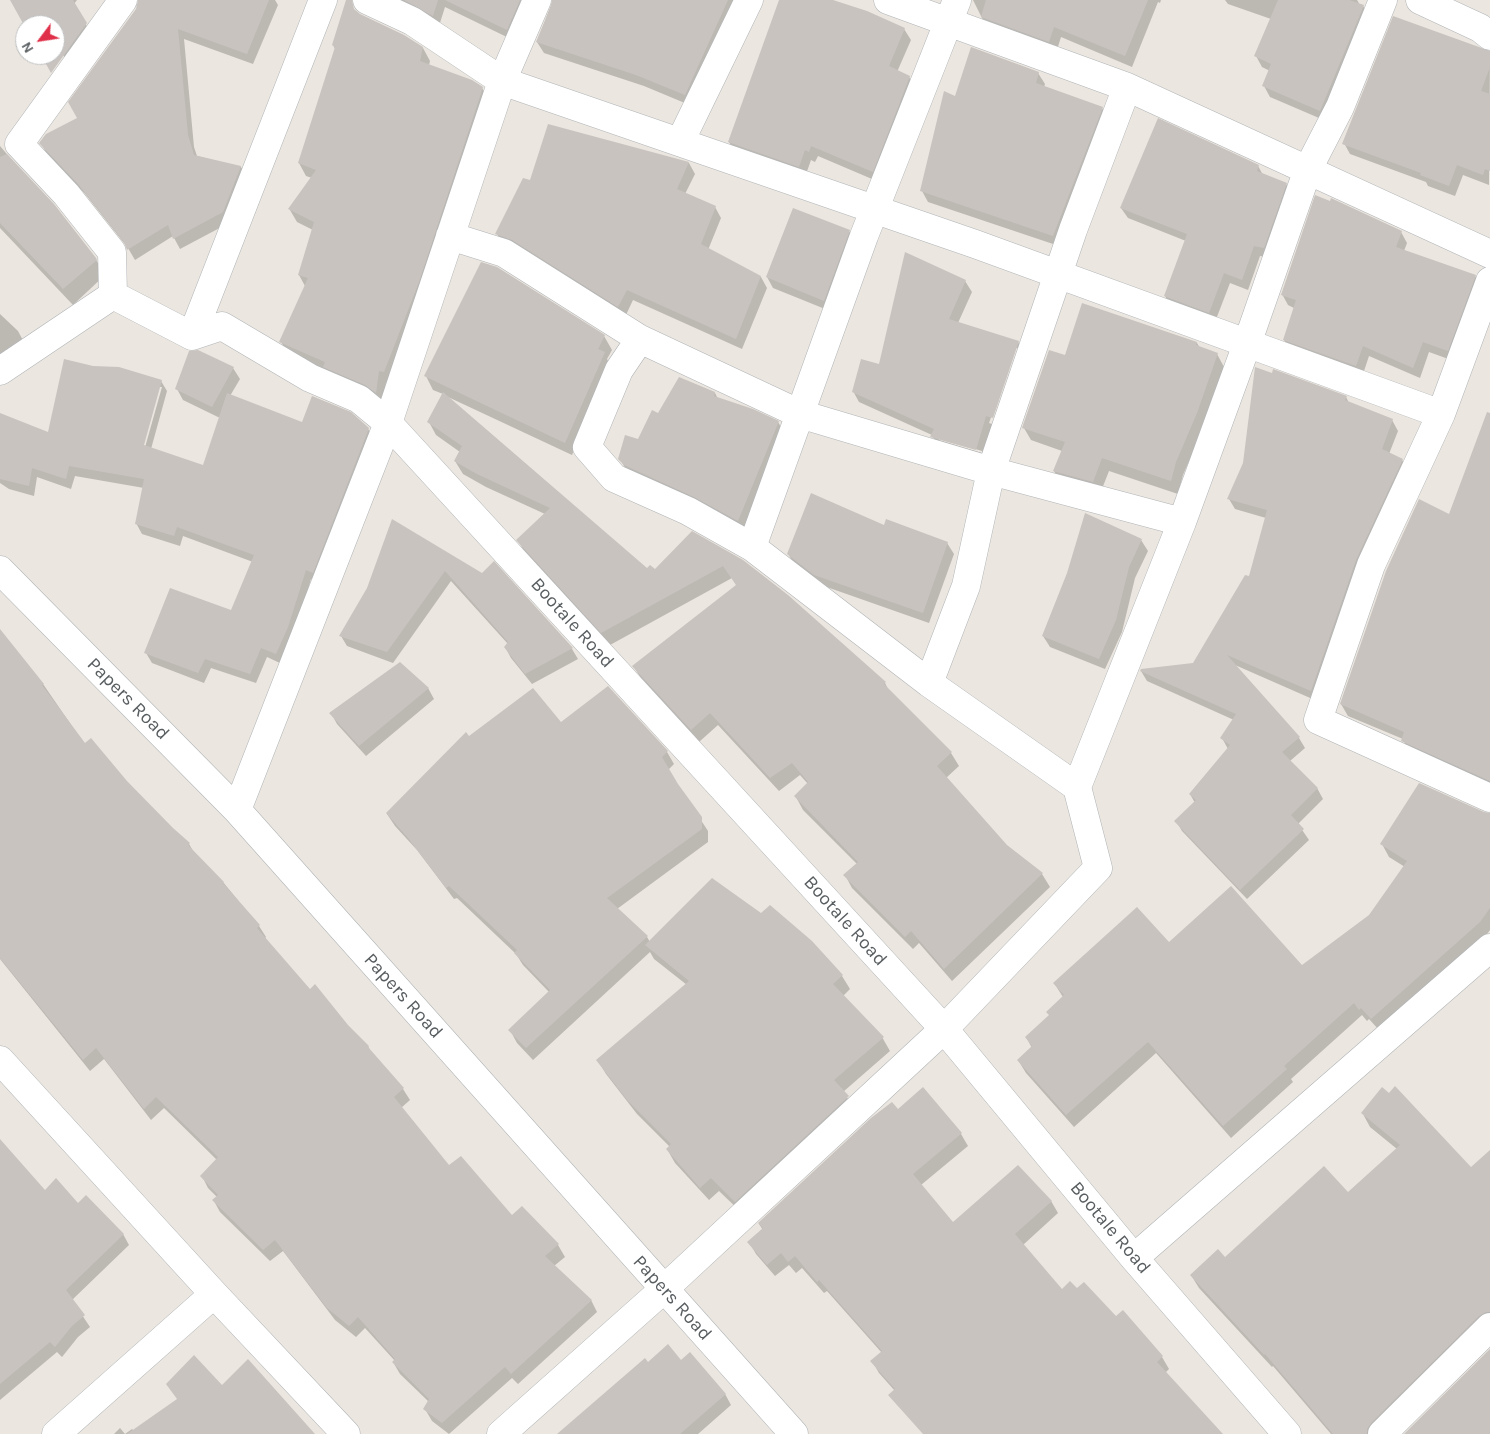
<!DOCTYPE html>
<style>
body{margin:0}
#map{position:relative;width:1490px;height:1434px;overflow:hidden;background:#ebe6df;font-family:Karla,sans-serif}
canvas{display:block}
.north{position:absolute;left:15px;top:15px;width:50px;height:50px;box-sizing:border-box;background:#fff;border:1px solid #bcbebf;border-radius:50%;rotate:239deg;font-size:14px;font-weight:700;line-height:20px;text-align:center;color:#585d60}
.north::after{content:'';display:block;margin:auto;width:18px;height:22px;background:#e03049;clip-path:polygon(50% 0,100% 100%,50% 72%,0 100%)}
</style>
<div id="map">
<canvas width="1490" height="1434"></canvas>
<div class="north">N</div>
</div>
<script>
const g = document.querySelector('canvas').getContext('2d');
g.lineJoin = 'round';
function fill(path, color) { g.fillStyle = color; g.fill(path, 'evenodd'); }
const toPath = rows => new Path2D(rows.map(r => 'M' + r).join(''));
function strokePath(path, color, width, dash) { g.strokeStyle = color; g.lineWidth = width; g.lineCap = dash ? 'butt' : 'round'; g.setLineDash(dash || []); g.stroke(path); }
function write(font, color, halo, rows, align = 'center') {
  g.font = font + ' Karla,sans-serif'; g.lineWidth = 5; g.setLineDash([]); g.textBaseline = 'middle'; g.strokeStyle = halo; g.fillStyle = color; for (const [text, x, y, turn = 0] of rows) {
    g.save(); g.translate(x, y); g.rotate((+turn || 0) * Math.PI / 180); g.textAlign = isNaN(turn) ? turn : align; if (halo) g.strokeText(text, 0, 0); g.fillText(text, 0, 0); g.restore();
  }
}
fill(toPath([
 [11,0,77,0,74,4,92,35,69,66,60,49,55,52,55,25,25,25],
 [139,0,275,0,278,5,253,64,184,39,194,147,197,156,241,167,247,178,229,223,180,249,173,236,135,260,128,248,86,195,47,154,41,143,88,114,137,10],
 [388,0,532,0,513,40,445,7,439,26],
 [553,0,739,0,692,106,644,86,544,53,537,42],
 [781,0,827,0,904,29,911,40,897,72,909,77,916,88,879,182,818,156,815,162,811,160,805,177,735,153,729,142],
 [973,0,1161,0,1160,3,1158,2,1132,67,1061,37,1056,53,986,26],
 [1225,0,1357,0,1360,5,1363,6,1370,17,1326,121,1270,97,1264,86,1270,71,1262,67,1256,56,1271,19,1228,4],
 [333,45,423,48,430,61,429,65,482,88,490,101,391,384,386,383,383,404,288,354,281,342,305,286,299,275,313,230,297,222,290,210,312,178,306,176,299,163,335,49],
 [1490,53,1489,185,1463,175,1455,196,1428,186,1426,182,1350,154,1344,143],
 [1038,73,1045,84,1044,87,1102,108,1108,119,1059,246,928,202,922,191,955,98],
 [548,126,689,163,695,174,685,194,715,207,721,218,708,250,761,277,767,288,742,349,633,300,625,317,503,245,497,234,531,182],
 [0,146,95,258,105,275,73,305,0,228],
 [1258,166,1263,175,1286,184,1292,194,1270,258,1260,256,1248,290,1230,283,1215,322,1171,307,1165,296,1186,241,1128,218,1121,208],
 [849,231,855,242,830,311,773,288,767,277],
 [1401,232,1407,243,1404,251,1475,276,1481,287,1454,361,1429,352,1420,378,1369,356,1362,377,1291,351,1284,340,1294,308,1288,305,1282,294],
 [965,281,972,292,958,323,1018,342,1024,353,999,428,992,426,982,461,938,447,932,435,859,402,853,391],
 [1015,348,1018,348,992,424,989,423],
 [939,438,982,451,982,453,939,440],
 [0,314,18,331,27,348,0,372],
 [604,336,612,350,607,359,611,367,572,455,448,397,647,569,655,571,692,533,885,683,888,689,951,753,959,766,946,778,1006,845,1042,874,1050,887,952,981,919,943,913,949,852,888,845,875,857,864,803,810,796,797,808,784,800,775,779,791,718,725,699,742,642,680,634,667,737,586,732,578,610,645,525,553,518,540,545,514,486,487,463,474,455,461,460,452,436,435,429,422,443,394,433,390,426,376],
 [1197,343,1200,348,1217,354,1224,367,1204,427,1183,475,1178,494,1109,471,1100,494,1061,484,1054,471,1062,451,1031,440,1024,428,1066,357],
 [233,368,240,379,230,396,303,423,368,429,374,439,319,582,311,579,294,638,282,664,267,657,256,683,211,668,204,683,152,663,146,653,232,612,253,562,183,536,180,546,142,534,136,523,144,488,75,476,71,489,37,477,34,496,9,489,0,483,0,415,49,434,161,381,167,391,151,449,204,466,220,418,183,400,177,389],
 [159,387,162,387,144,451,141,450],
 [715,393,718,399,778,422,786,436,745,534,628,473,620,459,639,440,658,415],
 [1346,397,1349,403,1392,420,1398,431,1389,454,1402,460,1408,470,1317,701,1235,665,1299,738,1305,748,1290,761,1317,788,1323,799,1298,824,1309,840,1247,899,1182,831,1176,821,1195,803,1190,794,1228,749,1222,738,1234,720,1147,681,1141,671,1194,664,1249,578,1266,518,1235,509,1229,499],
 [1490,459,1490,789,1409,752,1403,739,1348,716,1341,704,1450,515],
 [1085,515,1141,540,1148,551,1135,578,1122,632,1105,669,1050,647,1043,636,1068,573],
 [393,521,482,574,494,563,572,649,578,659,532,684,511,658,505,647,508,644,451,581,393,663,347,646,341,636,368,588],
 [885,527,947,543,954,554,929,623,821,585,795,565,788,554],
 [0,632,43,684,85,745,126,781,172,829,189,844,196,856,223,882,259,926,266,937,264,939,310,991,368,1046,372,1054,403,1089,410,1100,401,1108,449,1167,512,1217,522,1208,558,1245,565,1257,554,1266,591,1300,597,1312,518,1384,512,1378,449,1434,432,1421,425,1409,429,1402,400,1374,393,1362,395,1361,365,1328,356,1337,335,1320,283,1251,270,1261,220,1212,214,1201,217,1197,208,1188,202,1176,217,1160,164,1108,151,1120,104,1059,90,1071,0,959],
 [428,688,434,699,366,756,337,724,331,713],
 [561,724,667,752,674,764,668,770,708,831,708,842,617,909,647,937,650,942,761,915,811,942,842,976,850,989,843,996,882,1037,890,1051,843,1092,856,1110,743,1214,719,1191,709,1200,675,1163,667,1149,670,1147,637,1114,606,1074,598,1061,687,985,654,959,650,952,533,1060,517,1043,510,1030,549,992,523,965,516,954,457,898,454,899,417,850,395,826,387,814,469,738],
 [1490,822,1490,930,1487,934,1379,1030,1369,1019,1367,1021,1362,1015,1291,1079,1293,1082,1231,1138,1156,1053,1074,1127,1026,1073,1018,1060,1032,1048,1026,1037,1050,1016,1063,997,1054,983,1169,944,1302,967,1369,916,1405,867,1389,857,1382,844],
 [898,1110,961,1134,968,1146,921,1185,953,1224,1051,1201,1058,1213,1023,1245,1062,1290,1077,1290,1116,1318,1123,1312,1162,1357,1169,1369,1165,1373,1174,1434,925,1434,895,1391,879,1373,872,1361,882,1353,827,1291,824,1293,802,1268,796,1273,789,1265,775,1276,756,1254,749,1242,763,1230,759,1224],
 [1363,1114,1471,1169,1490,1152,1490,1327,1381,1434,1331,1434,1273,1366,1272,1367,1199,1288,1191,1275,1225,1259,1347,1194,1397,1149,1370,1127],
 [0,1140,45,1192,77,1204,123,1234,129,1245,72,1300,90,1327,78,1337,62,1357,57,1352,0,1400],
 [681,1362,725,1394,731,1405,698,1434,559,1434,648,1364],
 [222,1387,313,1434,114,1434,120,1428,125,1434,132,1429,134,1431]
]), '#0003');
fill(toPath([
 [10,0,73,0,87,23,51,73,41,55,55,55,55,25,25,25,25,27],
 [138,0,269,0,247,54,178,29,188,135,194,155,241,166,223,212,173,239,168,225,127,250,124,242,78,184,39,143,46,134,77,118,68,102,136,9],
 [346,0,352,0,354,9,360,14,404,35,423,47,420,61,472,80,483,87,419,282,384,372,379,371,376,393,365,385,323,367,325,362,279,342,308,278,298,275,314,222,288,209,316,170,298,163,335,47,332,45],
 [404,0,438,0,433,16],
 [445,0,520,0,507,30],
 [552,0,728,0,685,95,636,75,536,42,551,6],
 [779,0,833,0,867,11,905,28,889,66,910,76,873,172,811,146,809,152,805,150,799,167,728,142],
 [986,0,1148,0,1125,56,1054,27,1049,42,981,17],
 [1278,0,1349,0,1364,5,1320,111,1262,86,1271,64,1254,56],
 [1393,16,1490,51,1490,67,1481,91,1490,94,1490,171,1485,169,1483,175,1457,165,1449,186,1420,175,1421,173,1342,144],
 [971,47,1039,72,1036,83,1103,107,1053,236,920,191,944,91,955,96],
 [1158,118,1259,165,1257,171,1287,183,1264,248,1254,246,1242,280,1224,273,1209,313,1164,296,1187,234,1120,208],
 [548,124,689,162,677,189,716,206,701,244,761,276,736,339,627,290,618,307,512,240,495,234,523,178,530,180],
 [7,154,54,204,96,258,97,260,63,289,0,223,0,157],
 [1315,195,1330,201,1331,198,1333,199,1402,231,1396,247,1476,275,1448,351,1423,342,1413,368,1363,346,1356,366,1283,340,1296,300,1281,295],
 [793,208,850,230,824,301,766,277],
 [905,252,966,280,949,319,1019,341,993,418,986,416,976,450,930,437,934,429,852,392,861,359,879,364],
 [481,262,497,267,605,335,598,349,605,352,565,443,424,376],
 [1082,303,1197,342,1196,345,1218,353,1197,413,1176,462,1171,481,1102,458,1093,482,1053,471,1065,442,1022,428,1049,350,1065,355],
 [198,350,234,367,212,407,175,389,189,351],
 [64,359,93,366,119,367,162,380,144,445,203,465,227,393,302,422,312,396,351,412,369,428,313,573,306,570,288,627,276,654,261,648,250,674,205,659,198,673,144,653,170,588,231,610,254,555,177,527,174,536,135,524,144,479,69,466,66,479,32,468,29,486,0,479,0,413,48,432],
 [1255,367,1272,373,1273,369,1347,396,1345,400,1393,419,1382,449,1403,459,1356,560,1311,691,1227,655,1300,737,1282,752,1318,788,1291,815,1304,829,1240,890,1174,821,1196,800,1189,794,1230,745,1220,738,1236,714,1140,671,1141,669,1193,663,1245,575,1249,576,1267,510,1227,499,1243,463],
 [679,377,715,392,714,396,753,409,779,421,738,521,694,497,624,465,618,459,625,435,638,439,652,410,658,413],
 [443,392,647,568,650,565,655,569,692,531,743,560,788,595,886,682,884,684,952,752,937,766,1007,845,1043,873,944,969,911,931,905,937,843,875,858,862,794,796,808,782,792,763,770,778,710,713,691,730,632,666,736,585,723,566,601,633,516,540,550,508,477,474,454,461,462,446,427,422],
 [1487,412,1490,413,1490,781,1401,741,1404,732,1340,704,1386,571,1419,499,1449,514],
 [811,493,884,525,886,519,948,542,923,613,814,575,787,554],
 [1085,513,1142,539,1129,567,1116,620,1099,659,1042,636,1067,573],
 [392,519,482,573,494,561,573,648,525,674,504,647,508,642,445,571,387,652,339,636,367,588],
 [0,629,44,684,42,685,85,743,91,738,127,781,173,828,190,843,188,845,224,882,223,883,260,925,257,928,310,989,315,984,348,1025,369,1046,368,1047,404,1088,394,1097,449,1165,461,1156,512,1215,522,1206,559,1244,545,1256,592,1300,511,1374,505,1367,442,1423,423,1409,429,1399,392,1362,395,1359,358,1317,349,1326,327,1308,275,1240,263,1250,212,1200,218,1195,200,1176,218,1157,156,1097,144,1109,96,1048,83,1060,0,958],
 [400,662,429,688,359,746,329,713],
 [608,686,668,751,662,757,678,784,702,817,702,829,607,898,648,936,526,1048,508,1030,550,990,514,953,517,950,449,886,446,888,408,838,386,813,466,732,469,736,533,688,561,722],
 [1419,783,1484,812,1490,813,1490,908,1480,922,1371,1019,1361,1008,1359,1010,1354,1003,1284,1066,1287,1069,1223,1126,1148,1042,1066,1115,1017,1060,1032,1046,1025,1037,1049,1015,1046,1012,1064,995,1053,983,1137,907,1169,942,1231,886,1302,965,1369,915,1407,861,1380,844],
 [712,878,761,913,770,905,812,941,843,975,833,984,884,1037,834,1080,849,1096,735,1202,711,1178,700,1188,666,1149,671,1144,628,1101,596,1060,689,981,645,945],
 [1395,1086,1471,1167,1490,1150,1490,1312,1486,1312,1479,1316,1371,1423,1367,1429,1367,1434,1333,1434,1265,1354,1264,1355,1190,1275,1218,1249,1225,1257,1324,1166,1348,1192,1400,1145,1361,1113,1382,1087,1389,1093],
 [923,1087,962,1133,913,1174,953,1222,1018,1165,1052,1201,1015,1234,1062,1289,1070,1281,1077,1288,1084,1282,1116,1316,1123,1310,1163,1356,1157,1362,1223,1434,923,1434,888,1395,895,1389,870,1361,882,1351,819,1280,817,1282,795,1256,788,1262,781,1253,767,1265,747,1242,763,1228,758,1223,871,1118,892,1102,898,1109],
 [0,1139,45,1190,56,1178,78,1203,86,1195,124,1234,66,1290,85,1315,72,1326,55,1347,50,1342,0,1384],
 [668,1344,681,1360,690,1352,726,1394,680,1434,557,1434,645,1358,648,1362],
 [1490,1349,1490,1434,1404,1434],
 [194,1355,222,1385,248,1359,315,1434,127,1434,177,1399,166,1384]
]), '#c8c3bf');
const minor = toPath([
 [123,0,19,144,66,194,112,252,113,295,192,336,222,326,310,378,359,399,388,423,944,1029,1134,1258,1287,1434],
 [367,0,412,21,502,81,975,244,1441,414,1490,281],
 [888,0,1127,87,1490,254],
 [1420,0,1480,28,1490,36],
 [680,142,749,0],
 [450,236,504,253,640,339,800,414,991,471,1182,522],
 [192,336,323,0],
 [640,339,619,370,587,447,614,478,688,511,752,547,929,683],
 [0,371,113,295],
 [1441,414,1371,565,1318,720,1490,798],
 [752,547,864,236,957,0],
 [0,570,237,810,794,1434],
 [1077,787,929,683,966,586,991,471,1073,230,1127,87],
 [237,810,388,423,502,81,537,0],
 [0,1060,214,1294,346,1434],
 [1134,1258,1490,948],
 [56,1434,214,1294],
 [501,1434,664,1289,944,1029,1098,868,1077,787,1182,522,1247,344,1308,169,1340,107,1383,0],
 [1382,1434,1490,1327]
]);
strokePath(minor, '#b0b4b7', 29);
strokePath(minor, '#fff', 28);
write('19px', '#585d60', '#fff', [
 ["Bootale Road",572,623,48],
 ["Papers Road",128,699,45],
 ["Bootale Road",845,921,48],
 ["Papers Road",403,996,48],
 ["Bootale Road",1110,1228,50],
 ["Papers Road",672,1298,48]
]);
</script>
